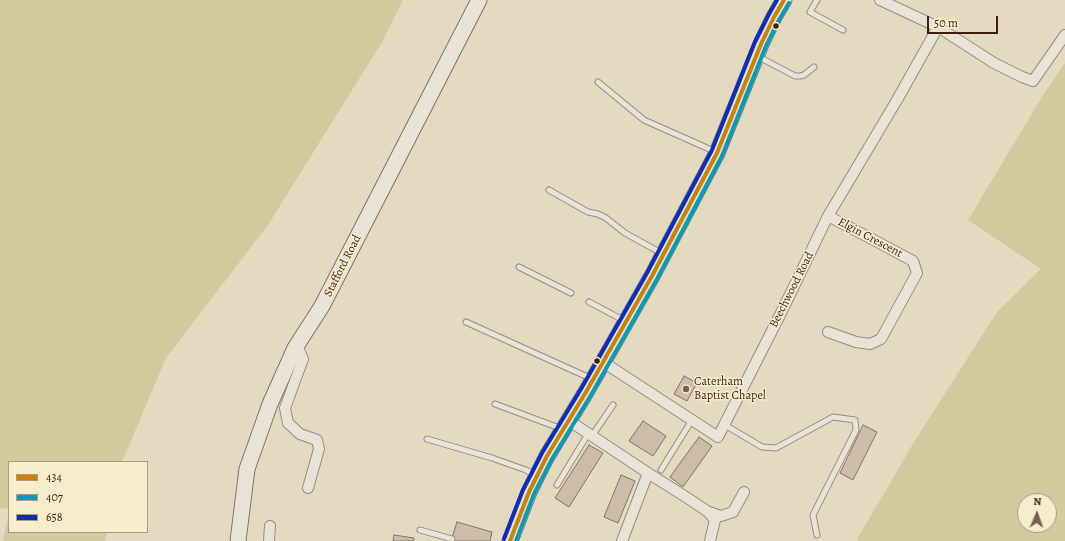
<!DOCTYPE html>
<style>
body{margin:0}
#map{position:relative;width:1065px;height:541px;overflow:hidden;background:#e4dabf;font-family:Alegreya,serif}
canvas{display:block}
.legend{position:absolute;left:8px;top:461px;width:140px;height:72px;box-sizing:border-box;background:#f7eccc;border:1px solid #ad9a81;margin:0;padding:5px 7px;list-style:none;font-size:12px;color:#3f1e11}
.legend li{display:flex;align-items:center;gap:8px;height:20px}
.legend b{width:20px;border:1px solid #ad9a81}
.north{position:absolute;left:1017px;top:493px;width:40px;height:40px;box-sizing:border-box;background:#f7eccc;border:1px solid #ad9a81;border-radius:50%;rotate:2deg;font-size:11px;font-weight:700;line-height:16px;text-align:center;color:#3f1e11}
.north::after{content:'';display:block;margin:auto;width:14px;height:18px;background:#79604e;clip-path:polygon(50% 0,100% 100%,50% 72%,0 100%)}
.scale{position:absolute;left:927px;top:16px;width:71px;height:18px;box-sizing:border-box;border:2px solid #3f1e11;border-top:0;padding-left:5px;font-size:12px;line-height:14px;white-space:nowrap;color:#3f1e11;-webkit-text-stroke:3px #f7eccc;paint-order:stroke}
</style>
<div id="map">
<canvas width="1065" height="541"></canvas>
<ul class="legend">
<li><b style="height:5px;background:#c98404"></b>434</li>
<li><b style="height:5px;background:#069bbb"></b>407</li>
<li><b style="height:5px;background:#0a2ebe"></b>658</li>
</ul>
<div class="north">N</div>
<div class="scale">50 m</div>
</div>
<script>
const g = document.querySelector('canvas').getContext('2d');
g.lineJoin = 'round';
function fill(path, color) { g.fillStyle = color; g.fill(path, 'evenodd'); }
const toPath = rows => new Path2D(rows.map(r => 'M' + r).join(''));
function strokePath(path, color, width, dash) { g.strokeStyle = color; g.lineWidth = width; g.lineCap = dash ? 'butt' : 'round'; g.setLineDash(dash || []); g.stroke(path); }
function write(font, color, halo, rows, align = 'center') {
  g.font = font + ' Alegreya,serif'; g.lineWidth = 3; g.setLineDash([]); g.textBaseline = 'middle'; g.strokeStyle = halo; g.fillStyle = color; for (const [text, x, y, turn = 0] of rows) {
    g.save(); g.translate(x, y); g.rotate((+turn || 0) * Math.PI / 180); g.textAlign = isNaN(turn) ? turn : align; if (halo) g.strokeText(text, 0, 0); g.fillText(text, 0, 0); g.restore();
  }
}
fill(toPath([
 [0,0,403,0,382,42,268,225,166,358,122,462,9,462,9,509,0,508],
 [1065,63,1065,541,856,541,914,442,997,312,1041,269,968,220,1045,92],
 [1025,501,1049,501,1049,525,1025,525],
 [9,512,9,532,107,532,105,541,3,541]
]), '#d1cca0');
const building = toPath([
 [684,376,697,383,687,401,674,394,684,376],
 [643,421,666,436,653,456,629,441,643,421],
 [863,425,877,432,853,480,840,473,863,425],
 [699,437,712,446,683,487,670,477,699,437],
 [589,445,603,453,569,507,555,498,589,445],
 [621,475,635,481,618,523,604,517,621,475],
 [457,522,492,532,490,541,451,541,457,522],
 [394,535,414,538,414,541,393,541,394,535]
]);
fill(building, '#cdbcaa');
strokePath(building, '#817668', 1);
const lane = toPath([
 [817,0,810,12,843,30],
 [757,56,795,76,800,76,804,75,814,67],
 [598,82,644,120,716,152],
 [549,190,588,212,598,214,606,218,625,233,663,254],
 [519,267,571,293],
 [589,302,625,321],
 [466,322,592,379],
 [495,404,562,429],
 [725,425,762,447,776,448,833,417,855,420,856,430,813,515,817,535],
 [592,436,613,405],
 [427,439,492,458,526,470,536,476],
 [661,470,692,420],
 [557,485,588,434],
 [420,530,452,539]
]);
const street = toPath([
 [880,0,938,27,994,63,1022,77,1033,81,1065,35],
 [828,332,856,342,870,344,881,339,917,273,913,261,870,238,828,216],
 [295,348,300,352,303,359,285,408,288,423,300,434,317,440,319,449,308,488],
 [603,362,718,437,781,313,828,216,897,100,938,27],
 [568,420,648,473,622,541],
 [648,473,689,499,707,511,715,520,710,541],
 [709,512,721,516,733,512,744,492],
 [269,541,270,526]
]);
const secondary = toPath([
 [238,541,247,469,270,404,295,348,322,306,479,0],
 [510,541,529,492,547,456,586,392,652,276,717,153,761,44,774,17,784,0]
]);
strokePath(lane, '#998f7f', 7);
strokePath(street, '#998f7f', 12);
strokePath(secondary, '#817668', 17);
strokePath(lane, '#e8e3d6', 5);
strokePath(street, '#e8e3d6', 10);
strokePath(secondary, '#e8e3d6', 15);
strokePath(toPath([
 [510,541,529,492,547,456,586,392,652,276,717,153,761,44,774,17,784,0]
]), '#c98404', 4);
strokePath(toPath([
 [516,541,534,494,552,459,591,395,657,279,722,156,766,46,779,20,789,3]
]), '#069bbb', 4);
strokePath(toPath([
 [504,539,523,490,542,453,581,389,647,273,712,150,755,42,769,14,777,0]
]), '#0a2ebe', 4);
for (const [x, y, r, color] of [
 [776,26,3.5,"#3f1e11"],
 [597,361,3.5,"#3f1e11"],
 [686,389,4,"#79604e"]
]) { const dot = new Path2D(); dot.arc(x, y, r, 0, 2 * Math.PI); g.fillStyle = color; g.fill(dot); strokePath(dot, '#f7eccc', 1.5); }
write('12px', '#3f1e11', '#f7eccc', [
 ["Elgin Crescent",870,238,28],
 ["Stafford Road",343,266,-63],
 ["Beechwood Road",792,290,-63]
]);
write('12px', '#3f1e11', '#f7eccc', [
 ["Caterham",694,382],
 ["Baptist Chapel",694,396]
], 'left');
</script>
